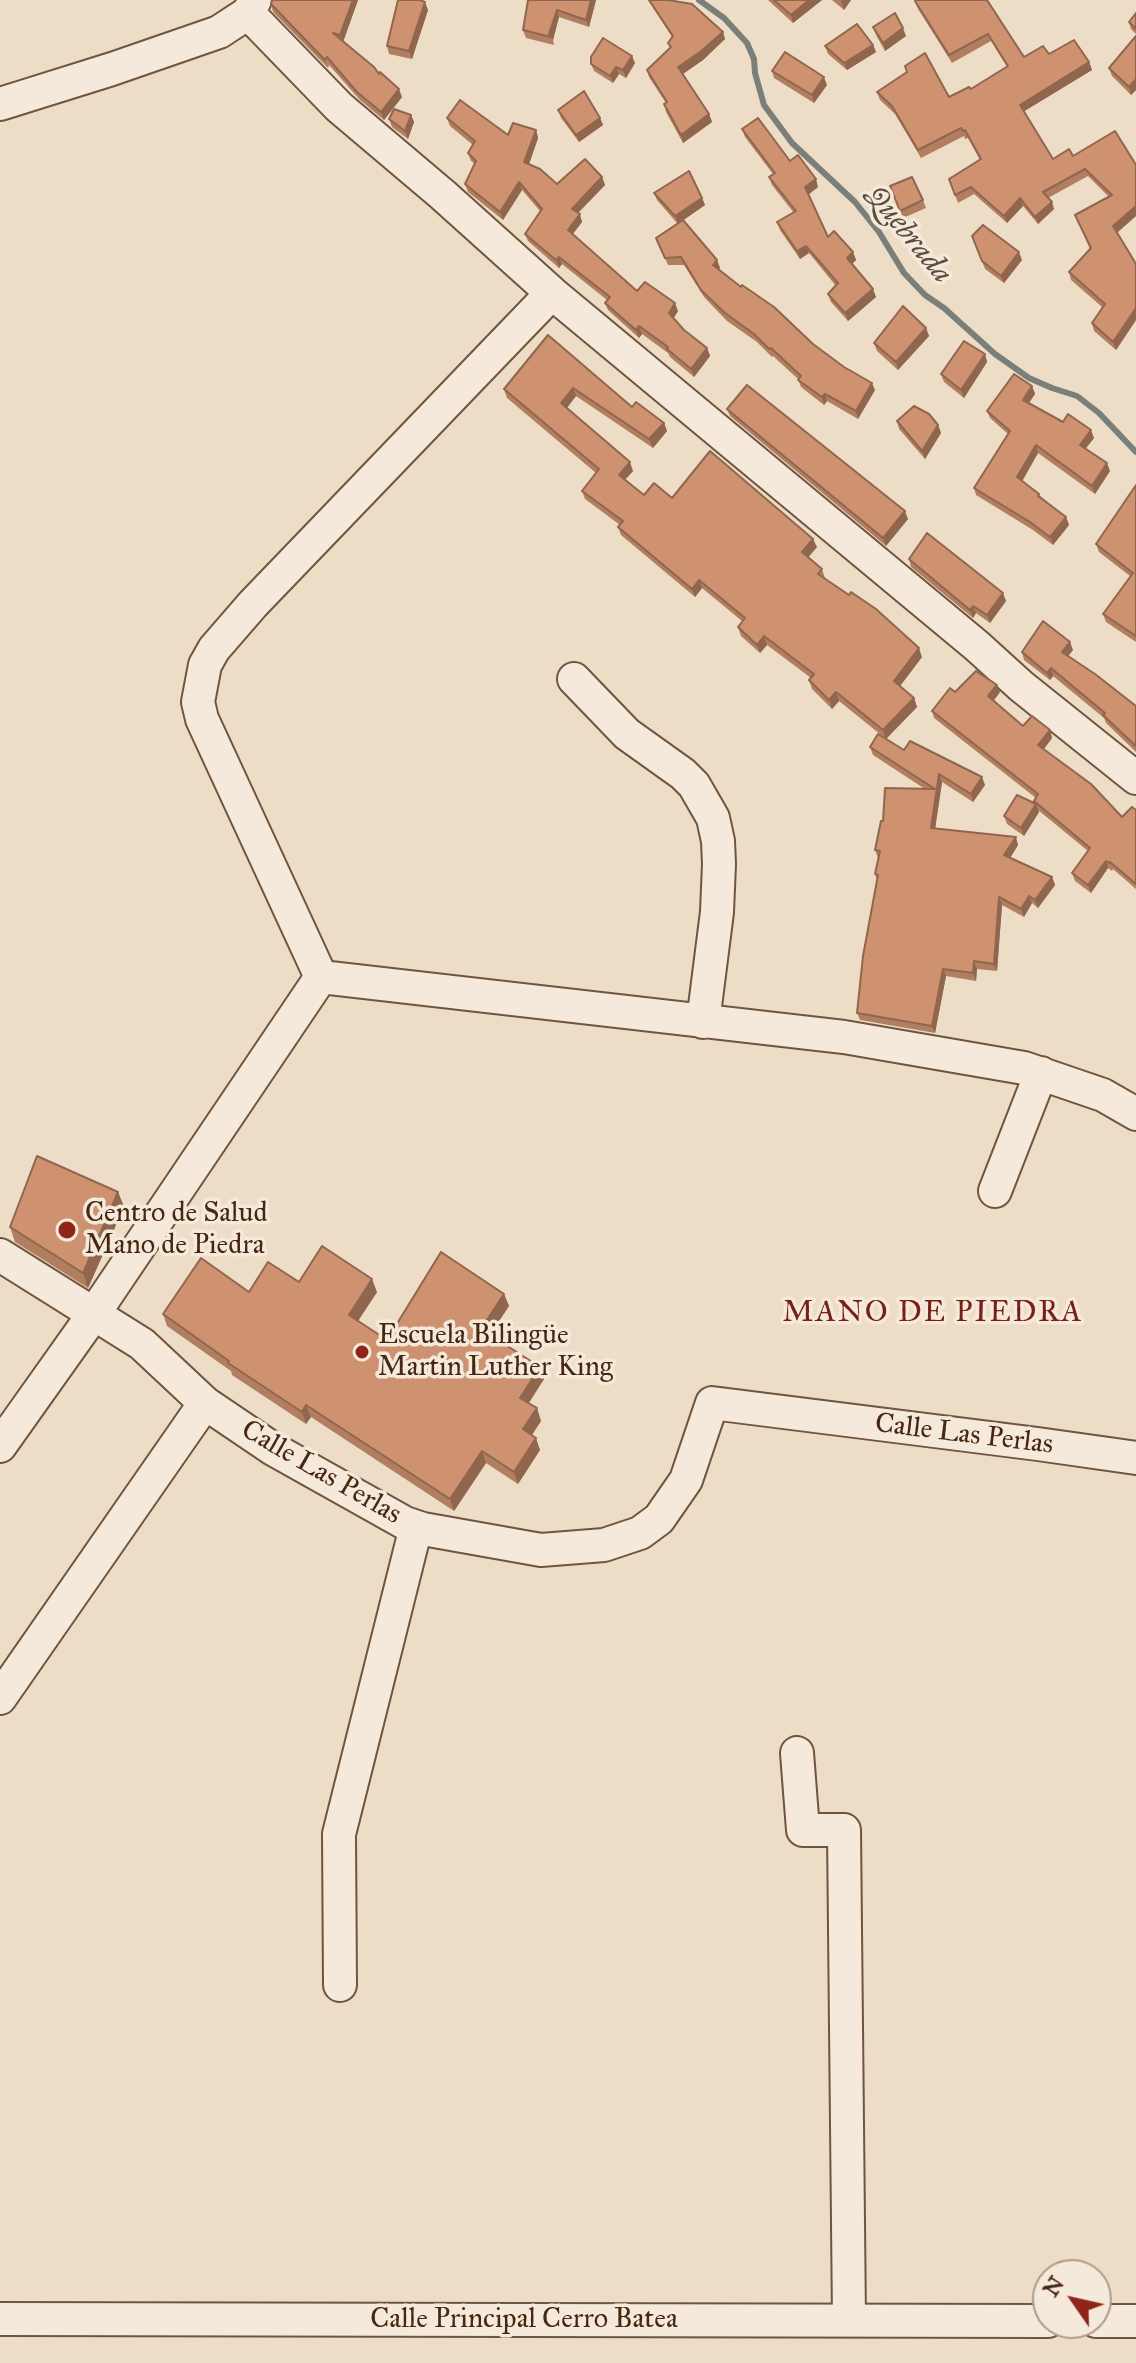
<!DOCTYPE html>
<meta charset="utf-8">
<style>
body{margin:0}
#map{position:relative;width:1136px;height:2363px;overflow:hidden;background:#eeddc6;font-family:"IM FELL Great Primer",serif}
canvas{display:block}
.north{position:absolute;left:1032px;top:2259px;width:80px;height:80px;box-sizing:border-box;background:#f4e9da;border:2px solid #af9b8a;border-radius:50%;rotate:304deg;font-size:22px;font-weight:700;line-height:32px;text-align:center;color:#472711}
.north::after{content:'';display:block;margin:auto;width:28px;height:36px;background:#8f2418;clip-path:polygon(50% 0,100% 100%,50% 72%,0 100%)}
</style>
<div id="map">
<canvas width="1136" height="2363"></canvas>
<div class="north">N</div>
</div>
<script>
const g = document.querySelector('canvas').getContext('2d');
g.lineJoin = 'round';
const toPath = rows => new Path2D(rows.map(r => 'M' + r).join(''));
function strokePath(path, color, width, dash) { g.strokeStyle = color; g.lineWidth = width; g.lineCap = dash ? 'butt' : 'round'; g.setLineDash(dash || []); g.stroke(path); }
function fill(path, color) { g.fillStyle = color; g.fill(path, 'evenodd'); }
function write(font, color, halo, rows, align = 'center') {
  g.font = font + ' "IM FELL Great Primer",serif'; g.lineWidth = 7; g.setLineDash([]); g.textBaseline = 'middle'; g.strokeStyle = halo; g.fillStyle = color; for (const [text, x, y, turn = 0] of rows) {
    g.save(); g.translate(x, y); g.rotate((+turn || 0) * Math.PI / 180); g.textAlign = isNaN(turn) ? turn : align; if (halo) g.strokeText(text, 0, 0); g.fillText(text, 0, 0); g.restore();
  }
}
strokePath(toPath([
 [699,0,724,18,747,43,754,59,755,73,764,105,792,143,855,202,879,232,904,273,925,295,944,308,995,354,1029,378,1052,388,1077,396,1099,413,1136,452]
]), '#7a7f79', 6);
const minor = toPath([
 [248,13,339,107,443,195,552,293,977,646,1021,686,1136,778],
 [0,104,112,69,219,32,248,13,255,0],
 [574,679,627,734,683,774,694,785,713,818,718,841,719,864,717,912,703,1022],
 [321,977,202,719,198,702,205,665,214,649,253,604,552,293],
 [321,977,844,1037,1024,1068,1103,1095,1136,1114],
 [995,1191,1041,1073],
 [0,1255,142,1344,205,1403,273,1449,405,1523,423,1529,541,1550,604,1545,640,1533,659,1519,686,1480,712,1403,1038,1444,1136,1458],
 [0,1446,93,1315,321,977],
 [0,1698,205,1403],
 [797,1753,803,1830,844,1830,849,2320],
 [340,1985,339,1834,416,1527],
 [0,2319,1048,2321],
 [1096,2321,1136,2321]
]);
strokePath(minor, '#71543e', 36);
strokePath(minor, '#f4e9da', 32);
fill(toPath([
 [272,0,358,0,343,42,402,97,384,120,360,100,329,65,328,68,273,12,271,4],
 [528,0,596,0,589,27,559,17,553,40,554,45,526,38,523,30],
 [648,0,668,0,723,32,725,39,703,60,683,74,709,114,712,122,683,143,666,112,664,104,666,103,649,77,647,70,670,48,668,43,672,37],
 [768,0,822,0,793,23],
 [832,0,851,0,844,10],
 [987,0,1024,57,1049,54,1089,62,1092,70,1024,111,1053,159,1073,156,1136,216,1117,233,1136,264,1136,320,1116,350,1094,331,1092,323,1102,307,1071,280,1069,272,1090,249,1075,215,1109,197,1088,176,1048,198,1054,209,1038,224,1023,206,1007,223,974,194,958,203,949,179,980,160,968,138,965,139,964,136,921,158,895,114,880,100,877,92,949,97,971,89,1007,67,991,41,952,63,918,9,915,1],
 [428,10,412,59,389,54,387,46],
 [1136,13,1136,34,1131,29,1129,22],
 [873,27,906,36,885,51,876,35],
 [1136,36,1136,90,1131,95,1112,76,1109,68],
 [873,45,876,52,847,70,828,54,825,46],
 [635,63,626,78,619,74,613,83,594,71,591,64],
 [772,71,827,85,814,103,774,78],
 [558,110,600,118,603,125,579,142,561,118],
 [411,115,414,122,408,139,392,127,389,119],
 [447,118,508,135,536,130,538,138,529,164,557,184,602,177,605,185,578,213,582,222,573,234,637,291,678,311,673,318,684,330,707,348,710,356,694,377,670,357,668,353,642,334,639,338,608,310,605,303,607,300,562,264,559,268,528,241,525,234,540,211,522,190,503,220,468,192,465,184,475,164,471,161,468,153,473,145,450,126],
 [742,129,790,161,818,187,808,194,828,237,853,252,856,260,852,264,876,297,848,321,831,302,828,294,836,286,809,253,800,259,780,230,777,222,794,213,772,185,769,177,773,174,745,137],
 [890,186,923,200,926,208,903,218],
 [654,193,702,198,705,205,683,220,717,260,720,268,718,269,813,344,875,390,858,419,827,401,824,405,801,387,798,379,773,356,772,357,757,342,727,321,704,297,684,265,668,265,656,238,677,223,657,200],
 [972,236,1022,260,1004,283,985,269],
 [926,328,929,336,898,370,877,351,874,343],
 [548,335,632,407,664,423,667,431,653,448,576,396,566,408,633,471,625,480,644,495,672,498,817,547,808,557,822,569,825,578,922,657,900,686,914,698,917,707,886,739,839,701,832,709,812,689,809,680,811,678,767,645,760,653,741,636,738,627,742,621,702,588,695,597,621,535,618,527,620,525,585,499,582,491,596,473,507,398,504,389],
 [985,354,987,362,964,398,944,382,941,374],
 [1032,386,1035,394,1029,403,1094,438,1086,448,1110,471,1095,494,1038,453,1022,481,1066,517,1069,525,1053,545,1033,530,976,495,974,488,1008,434,990,418,987,411],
 [727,409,908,519,886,546,730,416],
 [897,421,938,425,941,433,925,459,899,429],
 [1136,485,1136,642,1106,622,1103,614,1130,576,1099,552,1096,544],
 [909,559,1006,601,990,623,976,613,973,618,911,567],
 [1073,650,1068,656,1136,706,1136,752,1106,723,1104,718,1053,676,1050,680,1024,660,1022,652],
 [955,692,1000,692,994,700,1023,726,1050,730,1052,738,1044,749,1122,817,1136,810,1136,889,1113,869,1112,871,1108,868,1091,893,1075,881,1072,873,1088,851,1038,810,1039,812,1024,836,1007,824,1004,816,1035,804,1034,801,1036,798,934,718,932,711],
 [870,747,904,750,985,785,973,802,942,782,935,829,1018,845,1010,858,1052,877,1055,885,1038,908,1032,903,1024,917,1002,905,997,971,977,969,976,981,946,976,935,1033,860,1020,857,1013,877,880,875,874,878,858,875,850,883,821,925,789,873,755],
 [118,1192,124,1207,88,1288,15,1242,10,1227],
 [299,1282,377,1292,358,1321,387,1340,504,1294,509,1306,490,1334,544,1379,529,1403,541,1421,532,1435,540,1450,518,1484,486,1463,454,1511,311,1417,306,1424,232,1375,231,1371,167,1326,163,1314,249,1292]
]), '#b17e60');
fill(toPath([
 [353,0,358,0,343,42,340,35],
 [591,0,596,0,589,27,586,20],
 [809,0,822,0,793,23,791,15],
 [842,0,851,0,844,10,841,2],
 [425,2,428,10,412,59,409,51],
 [557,10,559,17,553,40,549,34],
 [903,28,906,36,885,51,883,43],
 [723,32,725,39,703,60,681,75,678,67],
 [873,45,876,52,847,70,844,63],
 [632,56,635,63,626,78,623,70],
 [1089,62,1092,70,1023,112,1020,105],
 [616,67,619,74,613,83,610,76],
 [824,77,827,85,814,103,812,95],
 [1136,79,1136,90,1131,95,1129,87],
 [399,89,402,97,384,120,381,112],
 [709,114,712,122,683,143,681,135],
 [411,115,414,122,408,139,405,131],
 [600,118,603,125,579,142,576,135],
 [536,130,538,138,527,170,524,162],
 [602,177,605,185,575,216,572,209],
 [816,179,818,187,808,195,805,187],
 [519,182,522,190,503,220,500,212],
 [702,198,705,205,678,224,675,216],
 [1020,198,1023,206,1007,223,1004,216],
 [1052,202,1054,209,1038,224,1035,217],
 [1136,206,1136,216,1115,234,1113,226],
 [580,214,582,222,570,237,568,230],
 [806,246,809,253,800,259,797,251],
 [853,252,856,260,850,266,847,258],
 [1019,252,1022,260,1004,283,1001,276],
 [559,257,562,264,559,268,556,260],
 [717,260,720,268,716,272,713,265],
 [873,289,876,297,848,321,845,313],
 [675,303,678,311,672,321,669,313],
 [1136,308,1136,320,1116,350,1113,342],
 [639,326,642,334,639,338,636,330],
 [926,328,929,336,898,370,896,362],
 [707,348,710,356,694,377,691,369],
 [985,354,987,362,964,398,961,390],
 [872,383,875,390,858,419,856,411],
 [1032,386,1035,394,1026,407,1023,400],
 [573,388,576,396,564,412,561,403],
 [825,394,827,401,824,405,822,397],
 [664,423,667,431,653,448,649,439],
 [938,425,941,433,925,459,922,451],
 [1091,430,1094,438,1083,452,1080,445],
 [1036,445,1038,453,1020,485,1017,477],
 [630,462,633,471,622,483,619,475],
 [1107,463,1110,471,1095,494,1092,486],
 [905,511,908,519,886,546,883,538],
 [1066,517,1069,525,1053,545,1050,537],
 [813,539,817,547,805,561,802,552],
 [699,580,702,588,695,597,692,589],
 [1003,593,1006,601,990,623,987,615],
 [973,606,976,613,973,618,970,610],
 [764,636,767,645,760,653,757,645],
 [1070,642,1073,650,1065,660,1062,652],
 [919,648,922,657,897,690,894,681],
 [1051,668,1053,676,1050,680,1047,673],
 [997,685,1000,692,991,704,988,696],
 [836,692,839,701,832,709,829,700],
 [914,698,917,707,886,739,883,730],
 [1050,730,1052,738,1041,753,1038,745],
 [939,774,942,782,934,836,931,828],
 [982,777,985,785,973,802,971,794],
 [1036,804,1039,812,1024,836,1021,828],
 [1016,837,1018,845,1007,863,1004,855],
 [1106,861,1108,868,1091,893,1088,885],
 [1052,877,1055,885,1038,908,1035,900],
 [1029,896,1032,903,1024,917,1021,909],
 [999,897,1002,905,997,971,994,964],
 [974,961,977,969,976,981,973,973],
 [943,969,946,976,935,1033,932,1026],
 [118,1192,124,1207,88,1288,83,1273],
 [372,1279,377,1292,354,1327,349,1315],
 [504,1294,509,1306,486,1341,481,1329],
 [540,1367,544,1379,524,1410,520,1398],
 [306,1405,311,1417,306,1424,302,1412],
 [537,1408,541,1421,527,1442,523,1429],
 [536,1438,540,1450,518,1484,514,1472],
 [482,1451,486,1463,454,1511,450,1499]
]), '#90664e');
const building = toPath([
 [272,0,353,0,340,35,333,33,374,67,379,74,380,72,399,89,381,112,357,92,327,57,325,60,271,4,272,0],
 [398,0,420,0,425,2,409,51,387,46,398,0],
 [528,0,591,0,586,20,557,10,549,34,551,37,523,30,528,0],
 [649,0,668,0,692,4,723,32,700,52,678,67,709,114,681,135,664,104,667,102,647,70,671,47,668,43,673,36,649,0],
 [774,0,809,0,791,15,774,0],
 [916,0,987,0,1024,57,1043,46,1049,54,1074,40,1089,62,1020,105,1053,159,1069,149,1073,156,1115,131,1136,165,1136,206,1113,226,1136,264,1136,308,1113,342,1092,323,1105,304,1069,272,1091,248,1075,215,1112,195,1085,169,1043,192,1052,202,1035,217,1020,198,1004,216,971,187,955,195,949,179,981,159,965,130,963,131,961,128,918,150,892,106,877,92,907,72,905,66,925,53,949,97,969,87,971,89,1008,66,988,34,949,55,915,1,916,0],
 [895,13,903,28,883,43,873,27,895,13],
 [1136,13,1136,29,1129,22,1136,13],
 [857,24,873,45,844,63,825,46,857,24],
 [1136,36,1136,79,1129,87,1109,68,1136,36],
 [603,38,632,56,623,70,616,67,610,76,591,64,591,57,603,38],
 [785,52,824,77,812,95,772,71,785,52],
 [584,91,600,118,576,135,558,110,584,91],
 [460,100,508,135,513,123,536,130,524,162,540,169,557,184,585,159,602,177,572,209,580,214,568,230,637,291,645,282,675,303,669,313,684,330,707,348,691,369,667,349,668,347,639,326,636,330,605,303,610,297,559,257,556,260,525,234,542,209,519,182,500,212,465,184,476,161,468,153,475,141,447,118,460,100],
 [394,109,411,115,405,131,389,119,394,109],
 [758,118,790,161,798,155,816,179,805,187,828,237,834,231,853,252,847,258,873,289,845,313,828,294,838,283,806,246,797,251,777,222,796,211,769,177,775,173,742,129,758,118],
 [689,171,702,198,675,216,654,193,689,171],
 [912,177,923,200,900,211,890,186,912,177],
 [683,220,717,260,713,265,741,287,742,285,774,307,813,344,844,367,872,383,856,411,825,394,822,397,798,380,801,376,771,348,769,349,754,334,725,313,701,290,681,257,665,258,656,238,683,220],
 [983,225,1019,252,1001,276,982,261,972,236,983,225],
 [903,306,926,328,896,362,874,343,903,306],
 [548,335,632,407,636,402,664,423,649,439,573,388,561,403,630,462,619,475,644,495,654,483,672,498,710,451,813,539,802,552,822,569,818,574,849,595,851,592,876,609,919,648,894,681,914,698,883,730,836,692,829,700,809,680,814,674,764,636,757,645,738,627,745,618,699,580,692,589,618,527,623,521,582,491,599,469,504,389,548,335],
 [964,341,985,354,961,390,941,374,964,341],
 [1014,374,1032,386,1023,400,1063,422,1068,414,1091,430,1080,445,1107,463,1092,486,1036,445,1017,477,1039,494,1038,496,1066,517,1050,537,1030,522,974,488,1010,431,987,411,1014,374],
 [747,385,905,511,883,538,727,409,747,385],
 [914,406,929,414,938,425,922,451,897,421,914,406],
 [1136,485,1136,636,1103,614,1133,573,1096,544,1136,485],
 [927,533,1003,593,987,615,973,606,970,610,909,559,927,533],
 [1043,621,1070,642,1062,652,1095,674,1136,706,1136,746,1103,715,1105,713,1051,668,1047,673,1022,652,1043,621],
 [976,671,997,685,988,696,1023,726,1032,716,1050,730,1038,745,1091,784,1122,817,1132,807,1136,810,1136,884,1110,862,1109,863,1106,861,1088,885,1072,873,1090,848,1034,801,1038,794,932,711,950,688,955,692,976,671],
 [878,734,904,750,910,741,982,777,971,794,939,774,931,828,1016,837,1004,855,1052,877,1035,900,1029,896,1021,909,999,897,994,964,974,961,973,973,943,969,932,1026,857,1013,863,956,878,875,875,874,880,851,875,850,881,821,883,821,885,788,935,789,870,747,878,734],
 [1017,795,1036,804,1021,828,1004,816,1017,795],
 [37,1156,118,1192,83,1273,10,1227,37,1156],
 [322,1246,372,1279,349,1315,387,1340,441,1252,504,1294,481,1329,540,1367,520,1398,537,1408,523,1429,536,1438,514,1472,482,1451,450,1499,306,1405,302,1412,228,1363,229,1361,163,1314,201,1258,249,1292,268,1262,299,1282,322,1246]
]);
fill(building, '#ce9270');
strokePath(building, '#90664e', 2);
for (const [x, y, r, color] of [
 [67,1230,10,"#8f2418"],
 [362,1352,8,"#8f2418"]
]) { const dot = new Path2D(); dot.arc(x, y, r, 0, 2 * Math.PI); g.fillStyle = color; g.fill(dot); strokePath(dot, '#f4e9da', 3); }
write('28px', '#472711', '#f4e9da', [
 ["Centro de Salud",85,1214],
 ["Mano de Piedra",85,1246],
 ["Escuela Bilingüe",378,1336],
 ["Martin Luther King",378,1368]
], 'left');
write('28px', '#472711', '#f4e9da', [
 ["Calle Las Perlas",964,1435,7],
 ["Calle Las Perlas",321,1473,30],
 ["Calle Principal Cerro Batea",524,2320]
]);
write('italic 30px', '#5c4c3c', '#f4e9da', [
 ["Quebrada",908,235,50]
]);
g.letterSpacing = '2px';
write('30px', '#7a1f14', '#f4e9da', [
 ["MANO DE PIEDRA",933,1314]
]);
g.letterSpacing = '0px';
</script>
